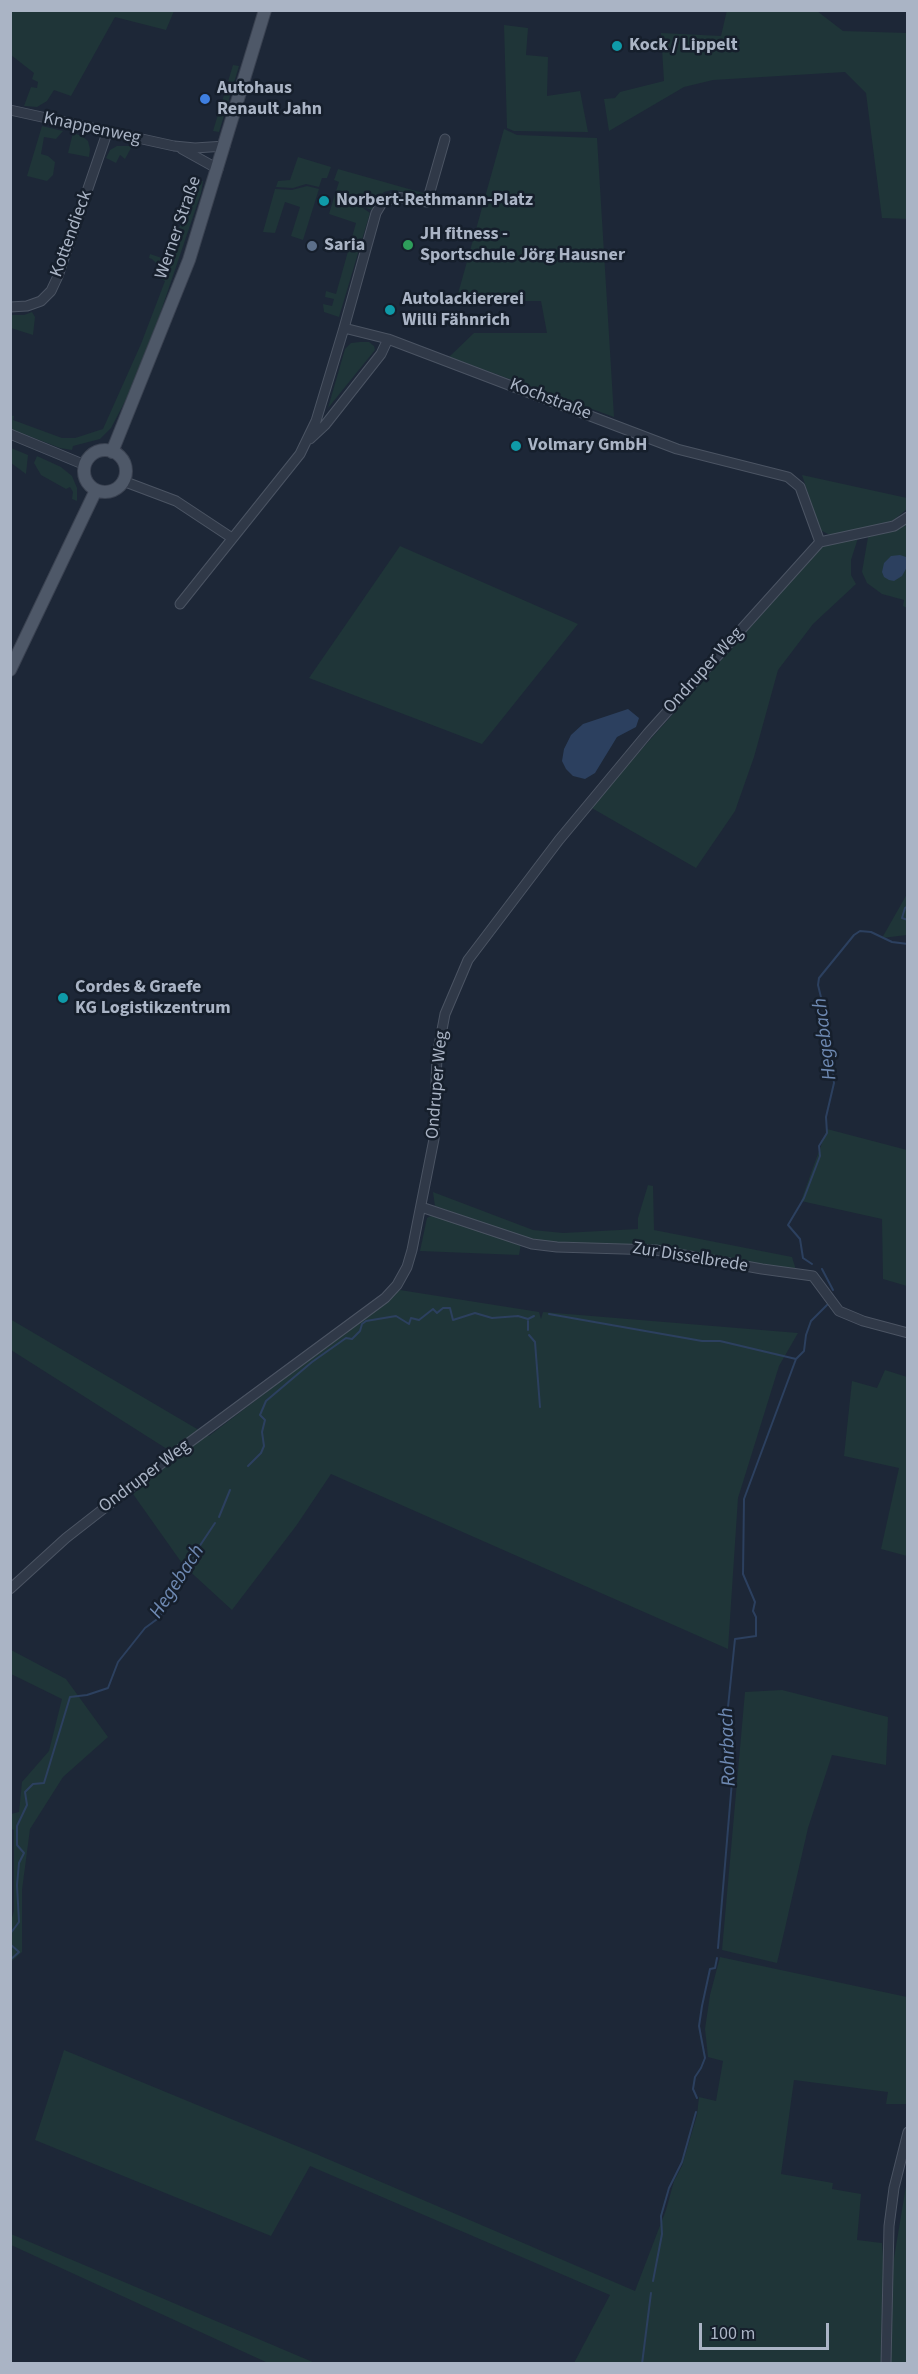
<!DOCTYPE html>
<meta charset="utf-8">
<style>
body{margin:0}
#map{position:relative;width:918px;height:2374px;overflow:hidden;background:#1d2737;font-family:"Source Sans 3",sans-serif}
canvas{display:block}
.frame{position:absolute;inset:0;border:12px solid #aab4c5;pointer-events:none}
.scale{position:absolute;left:699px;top:2323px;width:130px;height:27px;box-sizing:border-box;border:3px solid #aab4c5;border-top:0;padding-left:8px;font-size:18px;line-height:21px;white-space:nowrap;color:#aab4c5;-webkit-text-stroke:4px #161f2c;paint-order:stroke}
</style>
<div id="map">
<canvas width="918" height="2374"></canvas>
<div class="frame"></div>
<div class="scale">100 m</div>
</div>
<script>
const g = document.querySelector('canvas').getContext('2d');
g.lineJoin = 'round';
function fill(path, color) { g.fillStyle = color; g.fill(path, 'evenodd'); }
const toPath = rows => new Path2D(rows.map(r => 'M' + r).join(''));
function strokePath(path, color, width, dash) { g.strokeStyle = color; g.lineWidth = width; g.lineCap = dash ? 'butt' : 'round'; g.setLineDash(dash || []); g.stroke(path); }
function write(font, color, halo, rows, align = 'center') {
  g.font = font + ' "Source Sans 3",sans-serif'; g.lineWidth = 5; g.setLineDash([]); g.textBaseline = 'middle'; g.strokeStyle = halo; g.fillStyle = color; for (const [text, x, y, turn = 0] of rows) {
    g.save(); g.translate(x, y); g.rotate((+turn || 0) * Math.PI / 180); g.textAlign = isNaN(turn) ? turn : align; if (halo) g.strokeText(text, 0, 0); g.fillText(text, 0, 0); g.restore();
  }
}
fill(toPath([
 [727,10,817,11,843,31,907,33,907,219,882,218,866,93,845,72,713,80,684,87,609,131,604,99,615,98,620,92,664,81,661,33,721,36],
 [10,11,11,10,174,11,166,30,115,17,71,96,54,90,47,101,37,107,24,106,31,87,37,88,38,82,32,79,34,73,11,55],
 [504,25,528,28,526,55,548,57,547,96,580,91,588,132,514,131,507,128],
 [233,65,239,66,219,132,213,131],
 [42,126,63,131,56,139,44,137,41,154,48,156,55,162,53,175,47,181,27,176],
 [504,129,517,135,597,138,614,417,449,357,474,333,547,333,541,301,456,301],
 [73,133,82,136,88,141,90,149,89,157,68,153],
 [117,146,130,146,131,148,125,159,120,155,116,163,106,158,110,150],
 [298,157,331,167,327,178,322,178,319,187,306,184,293,188,276,187,278,181,290,180],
 [338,169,423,193,423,195,392,190,384,192,377,199,372,210,361,206,351,196,336,191,339,182,334,180],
 [196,180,203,181,201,193,158,320,132,388,111,428,100,439,73,446,72,450,60,448,11,429,10,415,14,416,13,420,62,438,75,438,103,429,141,344,165,281,154,276,153,274,158,274,160,271,160,267,152,259,149,258,150,254,168,260],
 [307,186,319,189,303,240,291,236,300,207,285,202,275,233,263,232,275,189,292,190],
 [335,194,350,199,370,213,339,317,324,312,323,304,332,306,334,299,325,297,326,291,336,294,356,223,329,214],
 [32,312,35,317,33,335,11,328,11,315,24,315],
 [360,342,369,342,374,346,375,350,328,408,345,349,351,343],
 [11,448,28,455,26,474,11,463],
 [37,456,61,467,72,476,77,488,77,501,72,499,73,492,70,487,66,489,41,475,34,463],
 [802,475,907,498,907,509,890,523,832,536,820,530],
 [907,522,907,608,903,606,904,600,882,594,867,583,862,572,868,537,892,531],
 [858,538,851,560,851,575,856,584,813,624,778,670,754,757,735,811,696,868,590,807,823,546],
 [400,546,578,624,482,744,309,678],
 [907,894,907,935,882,938],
 [827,1129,907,1150,907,1286,883,1279,882,1219,801,1201],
 [648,1185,653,1186,654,1230,792,1257,796,1270,657,1246,559,1244,533,1240,435,1206,433,1192,533,1230,563,1233,638,1229,638,1218],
 [434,1214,521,1244,519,1255,420,1251,427,1218],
 [400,1290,539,1312,541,1319,543,1312,798,1333,779,1366,738,1498,728,1649,331,1474,296,1526,232,1610,184,1566,133,1494,178,1456,11,1350,10,1319,209,1436],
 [885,1370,907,1377,907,1556,881,1549,899,1468,844,1456,852,1381,877,1388],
 [11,1650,66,1679,108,1737,63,1777,30,1829,22,1890,22,1952,11,1962,11,1921,14,1911,14,1830,11,1829,11,1814,19,1812,22,1782,49,1751,62,1699,11,1674],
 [782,1690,888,1717,886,1765,832,1755,808,1828,777,1963,722,1950,745,1692],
 [720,1957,907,1997,907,2104,886,2104,888,2092,794,2080,781,2174,833,2183,832,2189,861,2194,857,2240,882,2243,884,2268,892,2270,907,2180,907,2363,574,2363,610,2295,310,2166,271,2236,35,2140,64,2050,316,2154,635,2291,666,2210,674,2181,682,2166,697,2115,699,2097,716,2101,723,2061,708,2057,705,2029,710,1995],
 [11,2234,315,2363,268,2363,11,2245]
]), '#1f3538');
fill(toPath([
 [900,555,906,557,907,567,902,576,894,581,889,580,884,577,882,572,884,563,891,556],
 [628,709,639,718,636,727,617,737,595,773,585,779,573,776,566,769,562,761,564,749,571,735,583,724]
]), '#2c405f');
strokePath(toPath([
 [908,906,905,908,902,918,908,920],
 [812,1264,803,1258,800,1239,788,1225,804,1198,820,1156,819,1146,827,1133,826,1117,834,1083,827,1022,818,985,819,978,854,935,860,931,871,932,892,942,908,944],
 [822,1269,833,1290],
 [549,1314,702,1341,720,1341,796,1359,804,1351,806,1335,811,1321,829,1303],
 [528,1321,528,1330],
 [529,1335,535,1342,540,1407],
 [248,1466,261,1453,264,1446,262,1432,265,1420,260,1415,266,1401,312,1362,346,1338,352,1339,360,1331,362,1324,366,1321,396,1316,409,1324,411,1318,419,1320,433,1309,437,1313,443,1308,450,1308,453,1320,475,1313,492,1318,518,1316,528,1319,534,1316],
 [219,1517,230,1490],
 [10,1934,19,1922,17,1885,19,1863,24,1853,17,1845,17,1826,27,1805,25,1792,33,1784,44,1783,70,1697,87,1695,108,1688,118,1662,145,1628,160,1617,171,1592,191,1566,199,1547,215,1523],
 [10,1944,19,1952,10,1960],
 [718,1948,732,1781,724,1717,728,1707,735,1639,756,1636,756,1617,753,1611,755,1602,743,1574,744,1499,796,1359],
 [697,2098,693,2089,695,2077,701,2068,705,2058,699,2026,702,2006,710,1969,715,1968,717,1958],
 [653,2281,662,2234,661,2216,669,2188,682,2162,696,2112],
 [642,2364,651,2293]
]), '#2c405f', 2);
const minor = toPath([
 [10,110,174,146,195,148,225,146],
 [445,139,427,202,396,197,382,203,376,213,344,328,388,339,677,449,788,477,800,487,820,542],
 [182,149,218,169],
 [10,307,27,306,41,301,51,291,58,276,107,133],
 [10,434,85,465],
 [310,439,325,425,381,354,388,339],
 [123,481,176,501,232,538],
 [180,604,300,454,316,421,344,328],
 [421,1207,532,1244,557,1247,656,1250,762,1269,813,1276,839,1311,863,1321,908,1333],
 [10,1589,66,1538,171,1456,385,1298,397,1285,407,1267,412,1250,434,1139,437,1056,445,1014,468,960,559,840,648,733,820,542,894,526,908,517],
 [886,2364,889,2226,894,2188,908,2132]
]);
const major = toPath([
 '84 471a21 21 0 1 1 42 0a21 21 0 1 1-42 0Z',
 [112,452,189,260,265,10],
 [10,670,96,490]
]);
strokePath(minor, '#4b5463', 11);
strokePath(major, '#3a4251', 14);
strokePath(minor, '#303948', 9);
strokePath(major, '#4e5868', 12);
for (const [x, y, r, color] of [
 [617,46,6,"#0f9aa8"],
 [205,99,6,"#3f7fe0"],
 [324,201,6,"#0f9aa8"],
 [408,245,6,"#2e9e5b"],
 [312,246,6,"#5c6f8a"],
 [390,310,6,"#0f9aa8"],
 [516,446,6,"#0f9aa8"],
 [63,998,6,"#0f9aa8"]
]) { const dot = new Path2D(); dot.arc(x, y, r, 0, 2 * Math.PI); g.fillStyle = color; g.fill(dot); strokePath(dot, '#161f2c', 2); }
write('bold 18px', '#aab4c5', '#161f2c', [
 ["Kock / Lippelt",629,46],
 ["Autohaus",217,89],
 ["Renault Jahn",217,110],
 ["Norbert-Rethmann-Platz",336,201],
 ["JH fitness -",420,235],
 ["Sportschule Jörg Hausner",420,256],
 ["Saria",324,246],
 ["Autolackiererei",402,300],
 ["Willi Fähnrich",402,321],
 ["Volmary GmbH",528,446],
 ["Cordes & Graefe",75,988],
 ["KG Logistikzentrum",75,1009]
], 'left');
write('18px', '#aab4c5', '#161f2c', [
 ["Knappenweg",92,129,12],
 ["Werner Straße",179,228,-71],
 ["Kottendieck",72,234,-70],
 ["Kochstraße",550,400,21],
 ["Ondruper Weg",704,671,-48],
 ["Ondruper Weg",438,1085,-85],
 ["Zur Disselbrede",690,1258,9],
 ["Ondruper Weg",145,1477,-37]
]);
write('italic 20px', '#6e89b2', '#161f2c', [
 ["Hegebach",826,1039,-97],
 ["Hegebach",178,1582,-57],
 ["Rohrbach",729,1747,-92]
]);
</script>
